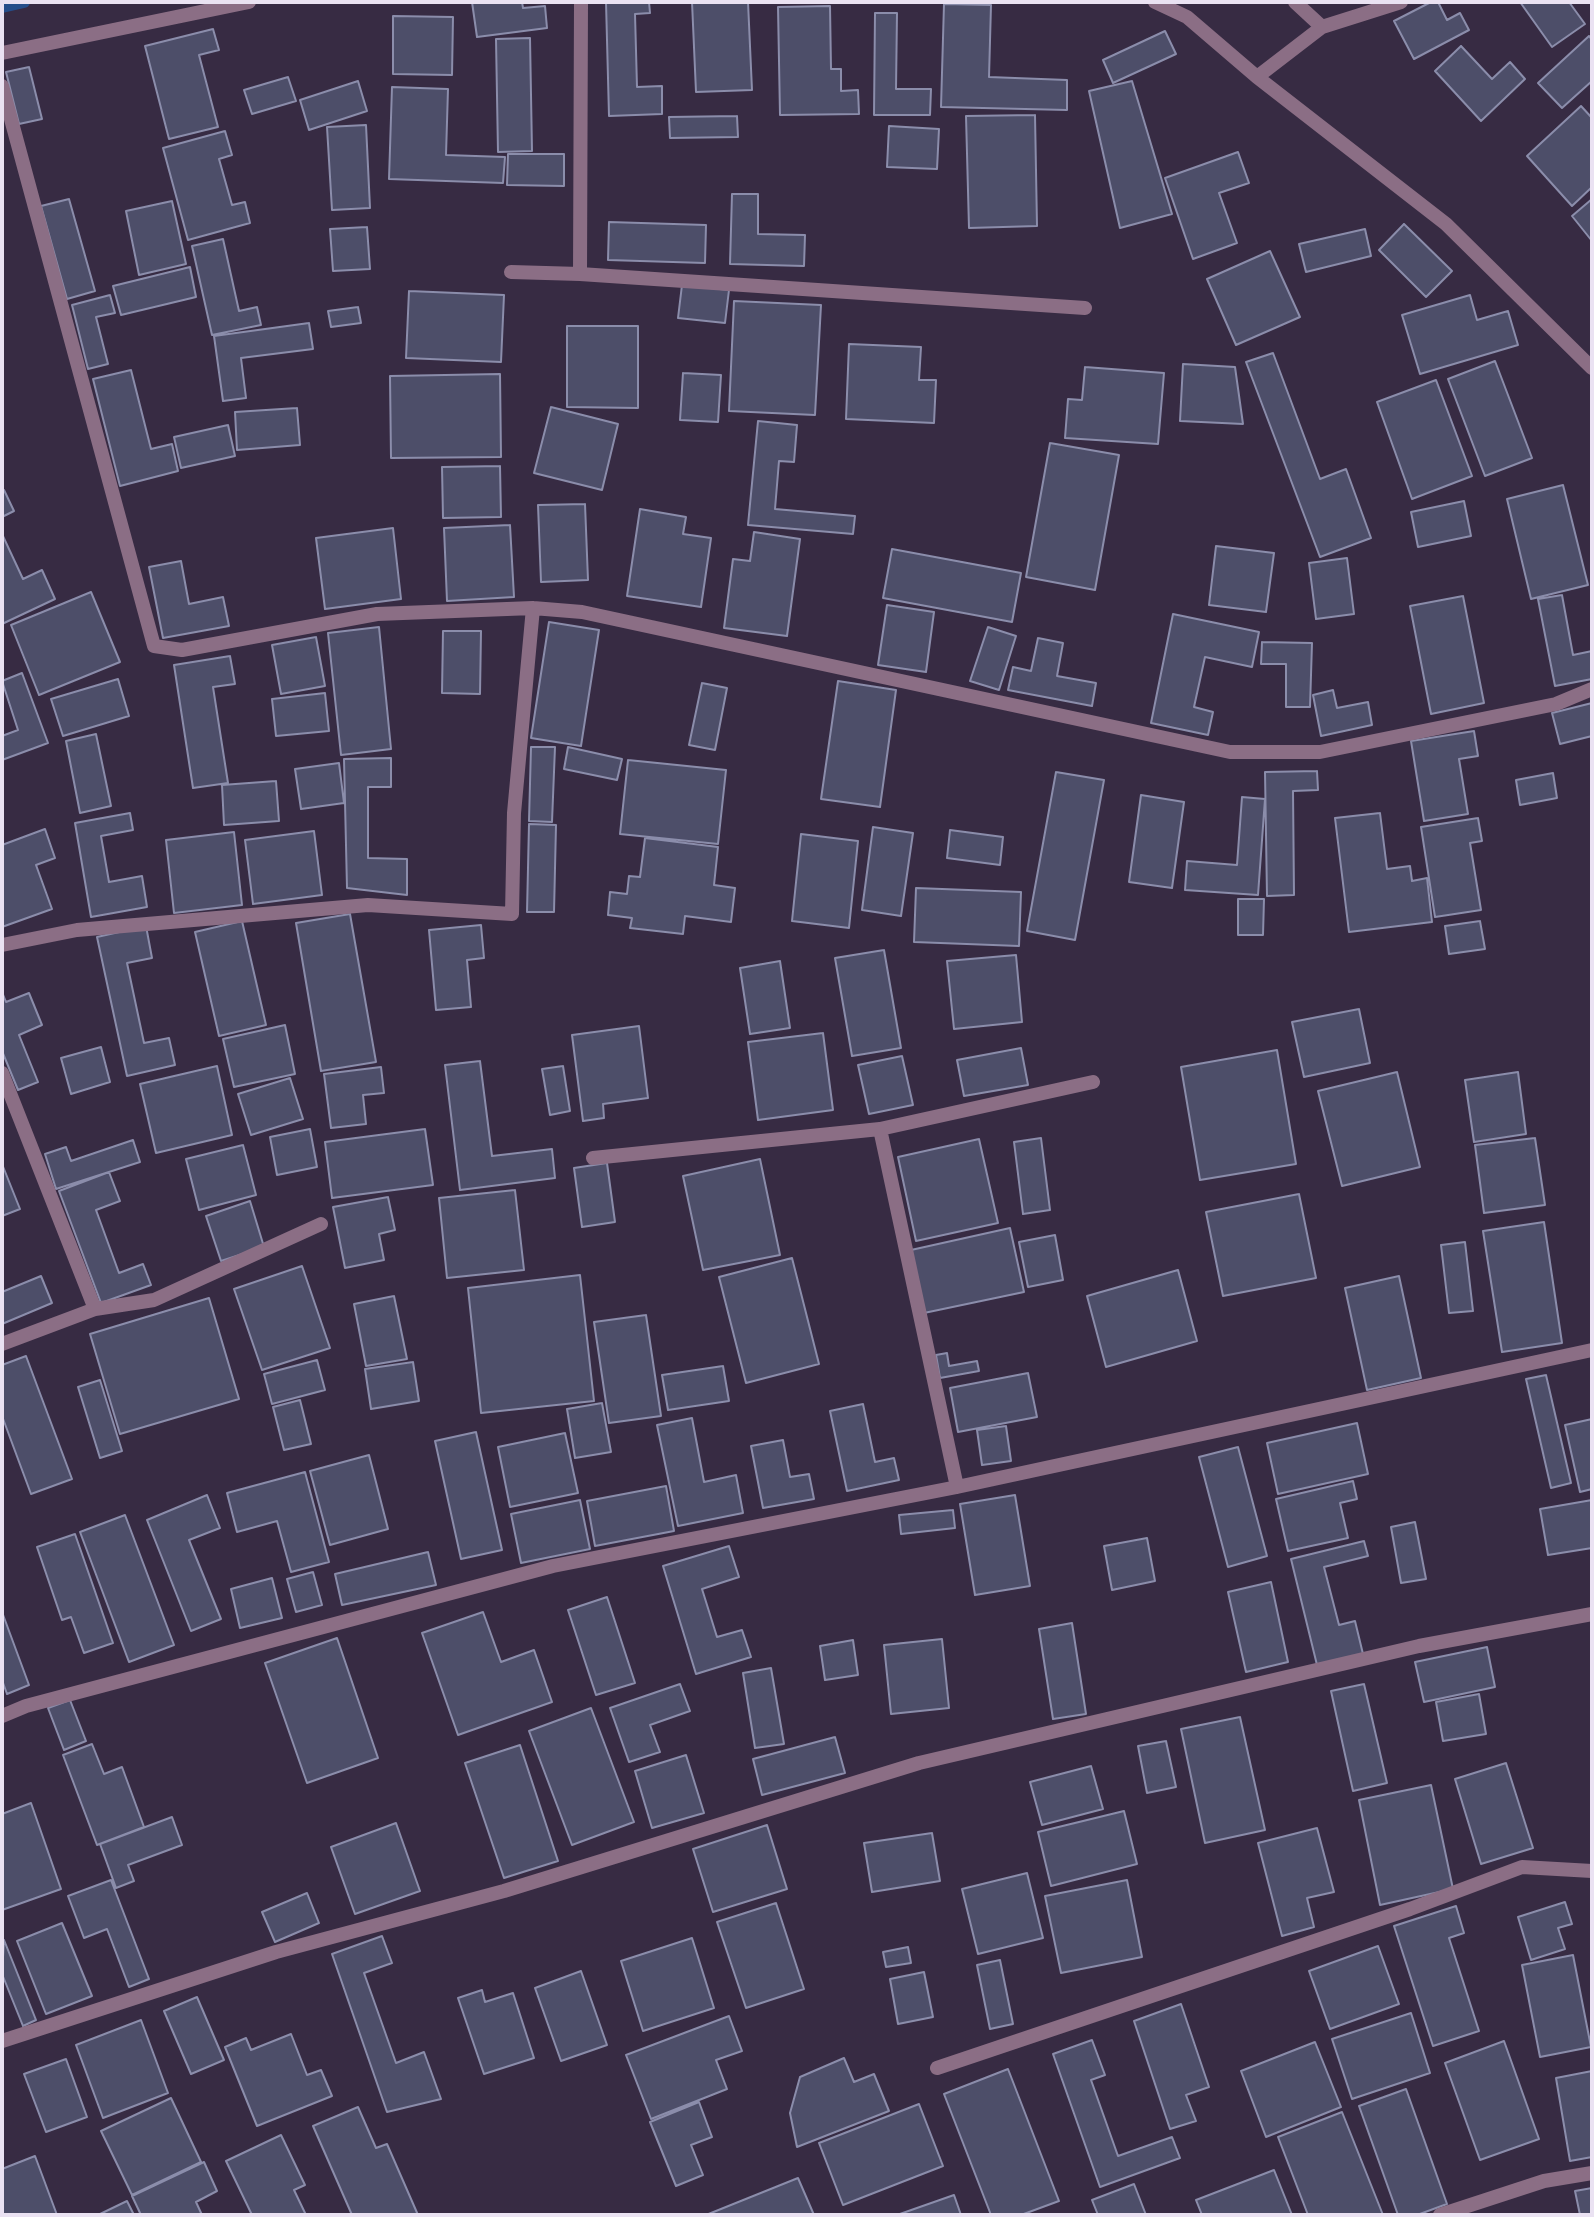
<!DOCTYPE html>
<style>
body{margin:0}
#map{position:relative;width:1594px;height:2217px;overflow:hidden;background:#372b43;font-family:Jost,sans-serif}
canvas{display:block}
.frame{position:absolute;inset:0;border:4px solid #eae2f2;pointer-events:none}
</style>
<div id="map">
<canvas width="1594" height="2217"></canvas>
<div class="frame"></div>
</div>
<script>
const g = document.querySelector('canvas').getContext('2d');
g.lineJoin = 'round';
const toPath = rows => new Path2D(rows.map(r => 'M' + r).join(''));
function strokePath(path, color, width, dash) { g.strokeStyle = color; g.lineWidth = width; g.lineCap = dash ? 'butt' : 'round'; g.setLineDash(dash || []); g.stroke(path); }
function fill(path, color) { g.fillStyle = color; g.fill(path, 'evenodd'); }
strokePath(toPath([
 [2,7,24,2]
]), '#254e8a', 12);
const building = toPath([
 [472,2,522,2,523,8,545,6,547,28,477,37,472,2],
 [606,2,649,2,650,13,635,14,637,87,662,86,662,114,609,116,606,2],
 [692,2,748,2,752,90,696,92,692,2],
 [1431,2,1438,2,1447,20,1460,13,1469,30,1414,59,1394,21,1431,2],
 [1520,2,1569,2,1585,24,1552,47,1520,2],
 [944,4,991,5,989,77,1067,80,1067,110,941,107,944,4],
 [830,6,831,69,841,69,841,91,858,90,859,114,780,115,778,7,830,6],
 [875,13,897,13,896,89,931,89,930,115,874,115,875,13],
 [393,16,453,17,452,75,393,74,393,16],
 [213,29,219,50,199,55,218,127,169,139,145,46,213,29],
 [1165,31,1176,54,1113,83,1103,60,1165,31],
 [1589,36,1592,40,1592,81,1562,108,1538,83,1589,36],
 [530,38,532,151,498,152,496,39,530,38],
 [1461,46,1492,79,1510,62,1525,79,1481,121,1435,71,1461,46],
 [29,67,42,119,19,124,6,72,29,67],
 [288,77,296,101,252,114,244,90,288,77],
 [358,81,367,111,309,130,300,100,358,81],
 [1132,81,1172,214,1120,228,1089,91,1132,81],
 [392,87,448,89,446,155,505,157,503,183,389,179,392,87],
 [1581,106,1592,118,1592,187,1572,206,1527,156,1581,106],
 [1035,115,1037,226,969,228,966,116,1035,115],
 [737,116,738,137,670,138,669,117,737,116],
 [366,125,370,208,332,210,327,127,366,125],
 [889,126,939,129,937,169,887,167,889,126],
 [225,131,232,155,219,159,232,205,245,202,250,223,188,240,163,148,225,131],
 [1238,152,1249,183,1219,193,1237,243,1193,259,1165,178,1238,152],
 [508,154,564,154,564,186,507,185,508,154],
 [732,194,758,194,758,234,805,235,804,266,730,264,732,194],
 [69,199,95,291,67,299,41,206,69,199],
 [1592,199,1592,241,1572,216,1592,199],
 [172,201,186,264,139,275,126,211,172,201],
 [609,222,706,225,705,263,608,260,609,222],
 [1404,224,1452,271,1426,297,1379,250,1404,224],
 [367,227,370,269,333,271,330,229,367,227],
 [1365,229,1371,256,1306,272,1299,244,1365,229],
 [223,239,239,311,257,307,261,325,212,335,192,246,223,239],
 [1270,251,1300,317,1236,345,1207,279,1270,251],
 [190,267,196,297,121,315,113,286,190,267],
 [682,285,729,290,725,323,678,318,682,285],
 [409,291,504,295,501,362,406,358,409,291],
 [110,295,115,313,96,317,108,364,88,369,72,305,110,295],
 [1470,295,1477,320,1508,311,1518,345,1420,374,1402,315,1470,295],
 [734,301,821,305,815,415,729,411,734,301],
 [358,307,361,323,331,327,328,311,358,307],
 [309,323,313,349,241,358,246,398,223,401,214,336,309,323],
 [567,326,638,326,638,408,567,407,567,326],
 [849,344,921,347,919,380,936,380,934,423,846,419,849,344],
 [1273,353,1320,479,1346,469,1371,538,1320,557,1246,362,1273,353],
 [1495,361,1532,458,1485,476,1448,379,1495,361],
 [1183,364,1235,367,1243,424,1180,421,1183,364],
 [1085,367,1164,373,1158,444,1065,438,1068,399,1082,400,1085,367],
 [131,370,151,449,172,444,178,471,120,486,93,379,131,370],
 [683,373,721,375,718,422,680,420,683,373],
 [500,374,501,457,391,458,390,376,500,374],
 [1436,380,1472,476,1412,499,1377,402,1436,380],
 [551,407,618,424,602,490,534,473,551,407],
 [297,408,300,445,237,450,235,412,297,408],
 [758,421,797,425,794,462,779,461,775,509,855,516,853,534,748,525,758,421],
 [228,425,235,456,181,468,174,437,228,425],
 [1050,443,1119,455,1095,590,1026,577,1050,443],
 [500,466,501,517,443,518,442,467,500,466],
 [1563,485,1588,585,1531,599,1507,499,1563,485],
 [4,490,14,511,2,517,2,491,4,490],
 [1464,501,1471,536,1418,547,1411,512,1464,501],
 [585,504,588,580,541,582,538,505,585,504],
 [640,509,686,517,683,534,711,538,701,607,627,596,640,509],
 [510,525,514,597,447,601,444,528,510,525],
 [393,528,401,599,325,609,316,538,393,528],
 [754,532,800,539,787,636,724,628,733,559,750,561,754,532],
 [2,534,23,579,42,570,55,599,2,624,2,534],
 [1216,546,1274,553,1266,612,1209,605,1216,546],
 [892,549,1021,573,1012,622,883,598,892,549],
 [1347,558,1354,614,1316,619,1309,563,1347,558],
 [181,561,189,604,223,597,229,626,163,638,149,567,181,561],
 [91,592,120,662,39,695,11,625,91,592],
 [1562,595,1573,655,1592,651,1592,679,1555,686,1538,599,1562,595],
 [1463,596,1484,703,1431,714,1410,606,1463,596],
 [887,605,934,612,926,672,878,665,887,605],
 [1173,614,1259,632,1252,667,1205,657,1194,707,1213,712,1208,735,1151,723,1173,614],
 [549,622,599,630,581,746,531,738,549,622],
 [379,627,391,749,341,755,328,633,379,627],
 [988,627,1016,636,999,690,970,681,988,627],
 [443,631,481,631,480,694,442,693,443,631],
 [316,637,325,686,281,694,272,645,316,637],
 [1038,638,1063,643,1057,676,1096,683,1092,706,1008,690,1013,667,1031,671,1038,638],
 [1262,642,1312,643,1310,707,1286,707,1286,664,1261,664,1262,642],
 [230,656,235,684,213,687,228,783,193,788,174,665,230,656],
 [22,673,48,743,2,760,2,736,18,730,2,681,22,673],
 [118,679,129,716,63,736,51,699,118,679],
 [838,681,896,690,880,807,821,799,838,681],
 [702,683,727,688,715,750,689,745,702,683],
 [1333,690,1337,708,1368,702,1372,725,1321,736,1313,695,1333,690],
 [325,693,329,731,276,736,272,699,325,693],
 [1592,703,1592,736,1560,744,1552,713,1592,703],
 [1474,731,1478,756,1459,759,1468,814,1424,821,1411,741,1474,731],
 [96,734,111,806,80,813,66,741,96,734],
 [531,747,555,747,552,822,529,821,531,747],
 [568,747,622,759,617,780,564,769,568,747],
 [391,758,391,787,368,787,368,858,407,859,407,895,347,888,344,759,391,758],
 [628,760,726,770,718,844,620,834,628,760],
 [339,763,344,803,301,809,295,769,339,763],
 [1317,771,1318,790,1293,791,1294,895,1267,896,1265,772,1317,771],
 [1056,772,1104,780,1075,940,1027,931,1056,772],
 [1553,773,1557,798,1520,805,1516,780,1553,773],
 [276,781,279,821,224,825,222,785,276,781],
 [1141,795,1184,802,1172,888,1129,882,1141,795],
 [1242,797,1265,799,1258,895,1185,890,1187,861,1237,865,1242,797],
 [130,813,133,830,101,836,109,882,142,876,147,907,91,917,75,823,130,813],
 [1380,813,1387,869,1410,866,1412,881,1427,878,1432,922,1349,932,1335,818,1380,813],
 [1478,818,1482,841,1470,843,1481,910,1435,917,1421,827,1478,818],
 [529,824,556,825,554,912,527,912,529,824],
 [873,827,913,833,901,916,862,910,873,827],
 [45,829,55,858,36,865,52,909,2,927,2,845,45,829],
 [950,830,1003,837,1000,865,947,858,950,830],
 [314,831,322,895,253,904,245,840,314,831],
 [234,832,242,905,174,913,166,840,234,832],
 [801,834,858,841,849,928,792,921,801,834],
 [645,838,718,847,714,885,735,888,731,922,685,916,683,934,630,928,632,918,608,915,610,892,627,894,629,876,640,877,645,838],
 [916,888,1021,892,1019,946,914,942,916,888],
 [1238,899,1264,899,1263,935,1238,935,1238,899],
 [350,914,376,1062,321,1071,296,923,350,914],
 [242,921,266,1025,219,1036,195,932,242,921],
 [1480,921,1485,949,1449,954,1445,926,1480,921],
 [481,925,484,958,467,960,471,1007,436,1010,429,930,481,925],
 [146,926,152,958,127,963,144,1043,169,1038,175,1065,127,1076,97,937,146,926],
 [884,950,901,1048,852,1056,835,958,884,950],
 [1016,955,1022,1022,954,1029,947,961,1016,955],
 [780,961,790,1028,750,1034,740,968,780,961],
 [2,992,6,1002,29,993,42,1025,19,1035,38,1082,18,1090,2,1051,2,992],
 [1359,1009,1370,1063,1304,1077,1292,1022,1359,1009],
 [285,1025,295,1074,234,1087,223,1039,285,1025],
 [639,1026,648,1098,603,1104,604,1118,583,1121,572,1035,639,1026],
 [823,1033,833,1110,758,1120,748,1042,823,1033],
 [101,1047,110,1082,71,1094,61,1058,101,1047],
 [1021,1048,1028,1085,964,1096,957,1060,1021,1048],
 [1277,1050,1296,1164,1200,1180,1181,1067,1277,1050],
 [902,1056,913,1105,869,1114,858,1065,902,1056],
 [480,1061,492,1156,552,1149,555,1178,460,1190,445,1065,480,1061],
 [217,1066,232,1135,156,1153,140,1084,217,1066],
 [563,1066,570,1111,550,1115,542,1069,563,1066],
 [381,1067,384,1093,363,1095,366,1124,331,1128,324,1074,381,1067],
 [1397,1072,1420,1167,1342,1186,1318,1091,1397,1072],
 [1518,1072,1526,1134,1474,1142,1465,1080,1518,1072],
 [290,1078,303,1119,251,1135,238,1094,290,1078],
 [310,1129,317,1167,277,1175,270,1137,310,1129],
 [425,1129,433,1185,332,1198,325,1142,425,1129],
 [1041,1138,1050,1210,1023,1214,1014,1142,1041,1138],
 [1535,1138,1545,1205,1484,1213,1475,1145,1535,1138],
 [979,1139,998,1223,916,1241,898,1157,979,1139],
 [133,1140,140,1162,56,1189,45,1154,66,1147,71,1161,133,1140],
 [243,1145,256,1195,199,1210,186,1159,243,1145],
 [760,1159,780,1255,703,1270,683,1176,760,1159],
 [607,1163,615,1222,582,1227,574,1168,607,1163],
 [2,1164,20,1209,2,1216,2,1164],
 [109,1172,120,1201,96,1210,119,1273,143,1264,151,1285,101,1303,59,1191,109,1172],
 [515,1190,524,1270,447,1278,439,1198,515,1190],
 [1299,1194,1316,1278,1223,1296,1206,1212,1299,1194],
 [388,1197,395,1230,379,1234,384,1260,345,1268,333,1207,388,1197],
 [250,1201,264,1247,221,1261,206,1216,250,1201],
 [1544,1222,1562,1343,1502,1352,1483,1231,1544,1222],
 [1010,1228,1024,1292,924,1313,911,1250,1010,1228],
 [1055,1235,1063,1280,1028,1287,1019,1242,1055,1235],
 [1465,1242,1473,1311,1449,1313,1441,1245,1465,1242],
 [792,1258,819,1364,746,1383,719,1277,792,1258],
 [302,1266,330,1348,262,1370,234,1289,302,1266],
 [1178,1270,1197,1341,1106,1367,1087,1296,1178,1270],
 [580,1275,594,1401,481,1413,468,1288,580,1275],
 [41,1276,52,1303,2,1324,2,1292,41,1276],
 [1399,1276,1421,1378,1367,1390,1345,1288,1399,1276],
 [394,1296,407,1359,366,1366,354,1304,394,1296],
 [209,1298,239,1399,120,1434,90,1334,209,1298],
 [646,1315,661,1416,609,1423,594,1322,646,1315],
 [947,1353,949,1366,977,1361,979,1371,940,1378,936,1355,947,1353],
 [26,1356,72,1479,31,1494,2,1416,2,1365,26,1356],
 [317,1360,325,1390,272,1404,264,1374,317,1360],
 [413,1362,419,1401,371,1409,365,1369,413,1362],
 [723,1366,729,1401,668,1410,662,1375,723,1366],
 [1028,1373,1037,1417,958,1432,950,1388,1028,1373],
 [1546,1375,1571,1483,1551,1488,1526,1379,1546,1375],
 [100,1380,122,1451,100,1458,78,1387,100,1380],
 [300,1400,311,1444,284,1450,273,1407,300,1400],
 [602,1403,611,1452,575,1458,567,1409,602,1403],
 [863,1404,875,1462,894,1458,899,1480,847,1491,830,1411,863,1404],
 [692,1418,704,1482,736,1475,743,1513,678,1526,657,1425,692,1418],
 [1592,1419,1592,1489,1580,1492,1565,1425,1592,1419],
 [1357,1423,1368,1474,1278,1494,1267,1443,1357,1423],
 [1006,1426,1011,1461,982,1465,977,1430,1006,1426],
 [476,1432,502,1550,461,1559,435,1441,476,1432],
 [565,1433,578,1493,510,1507,498,1447,565,1433],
 [783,1440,790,1477,809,1474,814,1499,763,1508,751,1446,783,1440],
 [1238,1447,1267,1556,1228,1567,1199,1457,1238,1447],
 [369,1455,388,1529,330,1545,310,1471,369,1455],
 [305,1472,329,1562,291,1572,277,1521,237,1532,227,1493,305,1472],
 [1353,1481,1357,1499,1340,1503,1348,1538,1288,1551,1276,1499,1353,1481],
 [666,1486,674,1531,595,1546,587,1501,666,1486],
 [207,1495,220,1528,189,1540,221,1619,191,1631,147,1520,207,1495],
 [1015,1495,1030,1586,975,1595,960,1504,1015,1495],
 [580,1500,590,1549,521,1563,511,1514,580,1500],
 [1592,1500,1592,1548,1548,1555,1540,1509,1592,1500],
 [953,1510,955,1528,901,1534,899,1515,953,1510],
 [125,1515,174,1645,129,1662,80,1532,125,1515],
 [1415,1522,1426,1579,1401,1583,1391,1527,1415,1522],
 [75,1534,113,1643,84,1653,71,1617,62,1620,37,1547,75,1534],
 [1147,1538,1155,1581,1112,1590,1104,1546,1147,1538],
 [1364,1541,1368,1556,1324,1567,1339,1625,1355,1621,1363,1654,1317,1665,1291,1559,1364,1541],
 [729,1546,739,1577,702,1589,717,1637,742,1630,751,1657,696,1674,663,1566,729,1546],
 [428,1552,436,1585,342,1605,335,1574,428,1552],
 [313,1572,322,1605,296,1612,287,1579,313,1572],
 [272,1578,282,1618,240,1628,231,1589,272,1578],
 [1271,1582,1288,1662,1246,1672,1228,1592,1271,1582],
 [607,1597,635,1683,596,1695,568,1610,607,1597],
 [2,1612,29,1685,7,1694,2,1680,2,1612],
 [483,1612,501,1662,534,1650,552,1702,458,1735,422,1633,483,1612],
 [1072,1623,1086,1714,1053,1719,1039,1629,1072,1623],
 [337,1638,378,1758,307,1783,265,1663,337,1638],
 [942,1639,949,1708,891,1714,884,1645,942,1639],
 [853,1640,858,1675,825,1680,820,1646,853,1640],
 [1487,1647,1495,1687,1424,1702,1415,1662,1487,1647],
 [771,1668,784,1744,755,1748,743,1673,771,1668],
 [680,1684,690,1711,650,1725,660,1752,629,1762,610,1708,680,1684],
 [1364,1684,1387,1783,1353,1791,1331,1691,1364,1684],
 [1479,1694,1486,1734,1443,1741,1436,1702,1479,1694],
 [70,1700,86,1741,64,1750,48,1708,70,1700],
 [591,1708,634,1822,572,1845,529,1731,591,1708],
 [1240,1717,1265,1830,1205,1843,1181,1729,1240,1717],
 [835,1737,845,1773,762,1795,753,1759,835,1737],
 [1166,1741,1176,1787,1147,1793,1138,1746,1166,1741],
 [92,1744,104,1774,122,1767,144,1827,97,1845,63,1755,92,1744],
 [520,1745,558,1861,504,1878,465,1763,520,1745],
 [686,1755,704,1813,652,1828,635,1771,686,1755],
 [1506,1763,1533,1848,1481,1864,1455,1779,1506,1763],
 [1091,1766,1103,1809,1042,1825,1030,1782,1091,1766],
 [1431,1785,1453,1889,1380,1905,1359,1800,1431,1785],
 [31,1803,61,1889,2,1910,2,1814,31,1803],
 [1124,1811,1137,1864,1051,1886,1038,1832,1124,1811],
 [172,1817,182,1845,128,1865,134,1881,116,1888,100,1844,172,1817],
 [396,1823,420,1891,355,1914,331,1847,396,1823],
 [767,1825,787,1889,713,1912,693,1849,767,1825],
 [1317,1828,1334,1892,1307,1898,1314,1927,1282,1936,1258,1843,1317,1828],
 [932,1833,940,1881,872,1892,864,1843,932,1833],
 [1027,1873,1043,1938,978,1954,962,1889,1027,1873],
 [111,1880,149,1979,129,1987,107,1929,84,1938,68,1896,111,1880],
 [1127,1880,1142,1957,1061,1973,1045,1896,1127,1880],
 [307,1893,319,1923,275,1942,262,1912,307,1893],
 [1565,1902,1572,1924,1558,1928,1565,1949,1531,1960,1518,1917,1565,1902],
 [776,1903,804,1989,746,2008,717,1922,776,1903],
 [1456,1906,1464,1933,1449,1938,1479,2031,1433,2046,1394,1926,1456,1906],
 [62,1923,92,1996,46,2014,17,1941,62,1923],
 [382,1936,392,1963,364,1973,396,2063,424,2052,441,2099,387,2112,332,1954,382,1936],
 [692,1938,714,2008,643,2031,621,1961,692,1938],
 [4,1940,36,2020,23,2026,2,1974,4,1940],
 [1378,1946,1399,2004,1330,2029,1309,1971,1378,1946],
 [908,1947,911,1963,886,1967,883,1952,908,1947],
 [1573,1955,1591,2047,1540,2057,1522,1965,1573,1955],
 [1000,1960,1013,2024,990,2029,977,1965,1000,1960],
 [581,1971,607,2045,561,2061,535,1988,581,1971],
 [924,1972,933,2017,898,2024,890,1979,924,1972],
 [482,1990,485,2002,513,1993,534,2058,484,2074,458,1998,482,1990],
 [197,1997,224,2060,191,2074,164,2011,197,1997],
 [1181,2004,1209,2087,1186,2095,1196,2121,1170,2129,1134,2021,1181,2004],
 [1411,2013,1430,2073,1352,2099,1332,2039,1411,2013],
 [729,2016,742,2051,716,2060,727,2089,651,2119,626,2055,729,2016],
 [141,2020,168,2093,103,2118,76,2045,141,2020],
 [291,2034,307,2075,321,2070,332,2096,257,2126,225,2047,246,2038,251,2050,291,2034],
 [1092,2040,1105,2075,1091,2080,1118,2156,1172,2137,1180,2158,1100,2187,1053,2054,1092,2040],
 [1504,2041,1539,2139,1480,2160,1445,2063,1504,2041],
 [1315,2042,1341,2107,1266,2137,1241,2071,1315,2042],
 [844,2058,854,2082,874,2074,889,2111,797,2147,790,2113,800,2077,844,2058],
 [66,2059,87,2117,46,2132,24,2074,66,2059],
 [1008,2069,1059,2201,1021,2215,991,2215,944,2094,1008,2069],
 [1592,2071,1592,2157,1570,2161,1556,2078,1592,2071],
 [1406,2089,1447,2204,1417,2215,1398,2215,1359,2106,1406,2089],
 [171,2098,201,2162,132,2195,101,2131,171,2098],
 [699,2102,712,2137,691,2145,703,2175,676,2186,650,2122,699,2102],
 [919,2104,943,2166,843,2205,819,2143,919,2104],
 [358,2107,376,2148,387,2144,418,2215,352,2215,313,2126,358,2107],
 [1342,2112,1383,2215,1308,2215,1278,2137,1342,2112],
 [281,2135,305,2185,294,2190,306,2215,252,2215,226,2161,281,2135],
 [35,2156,57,2215,2,2215,2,2169,35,2156],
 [204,2162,217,2191,196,2202,202,2215,141,2215,132,2196,204,2162],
 [1274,2170,1292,2215,1202,2215,1196,2200,1274,2170],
 [798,2178,814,2215,706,2215,798,2178],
 [1134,2184,1146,2215,1098,2215,1092,2200,1134,2184],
 [1592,2188,1592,2215,1580,2215,1575,2191,1592,2188],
 [954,2195,961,2215,897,2215,954,2195],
 [127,2201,134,2215,98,2215,127,2201]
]);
fill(building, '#4d4e69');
strokePath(building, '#8b8dab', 2);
strokePath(toPath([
 [1155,2,1187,17,1257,77,1446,224,1592,368],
 [1295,2,1322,27],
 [2,53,249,2],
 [1257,77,1322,27,1401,2],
 [2,86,154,646,182,650,377,614,533,608,582,612,1230,752,1320,752,1556,704,1592,689],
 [511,272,580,274,1085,308],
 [580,274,581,2],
 [2,945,77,930,368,905,512,914,514,813,533,608],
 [2,1073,95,1309],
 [880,1129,957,1487],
 [593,1158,880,1129,1093,1082],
 [2,1344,95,1309,154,1300,321,1224],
 [2,1716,26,1706,553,1566,957,1487,1592,1350],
 [2,2041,276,1952,504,1891,919,1763,1419,1646,1592,1614],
 [937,2068,1410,1909,1522,1867,1592,1871],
 [1440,2215,1544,2181,1592,2173]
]), '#8b6e85', 14);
</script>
